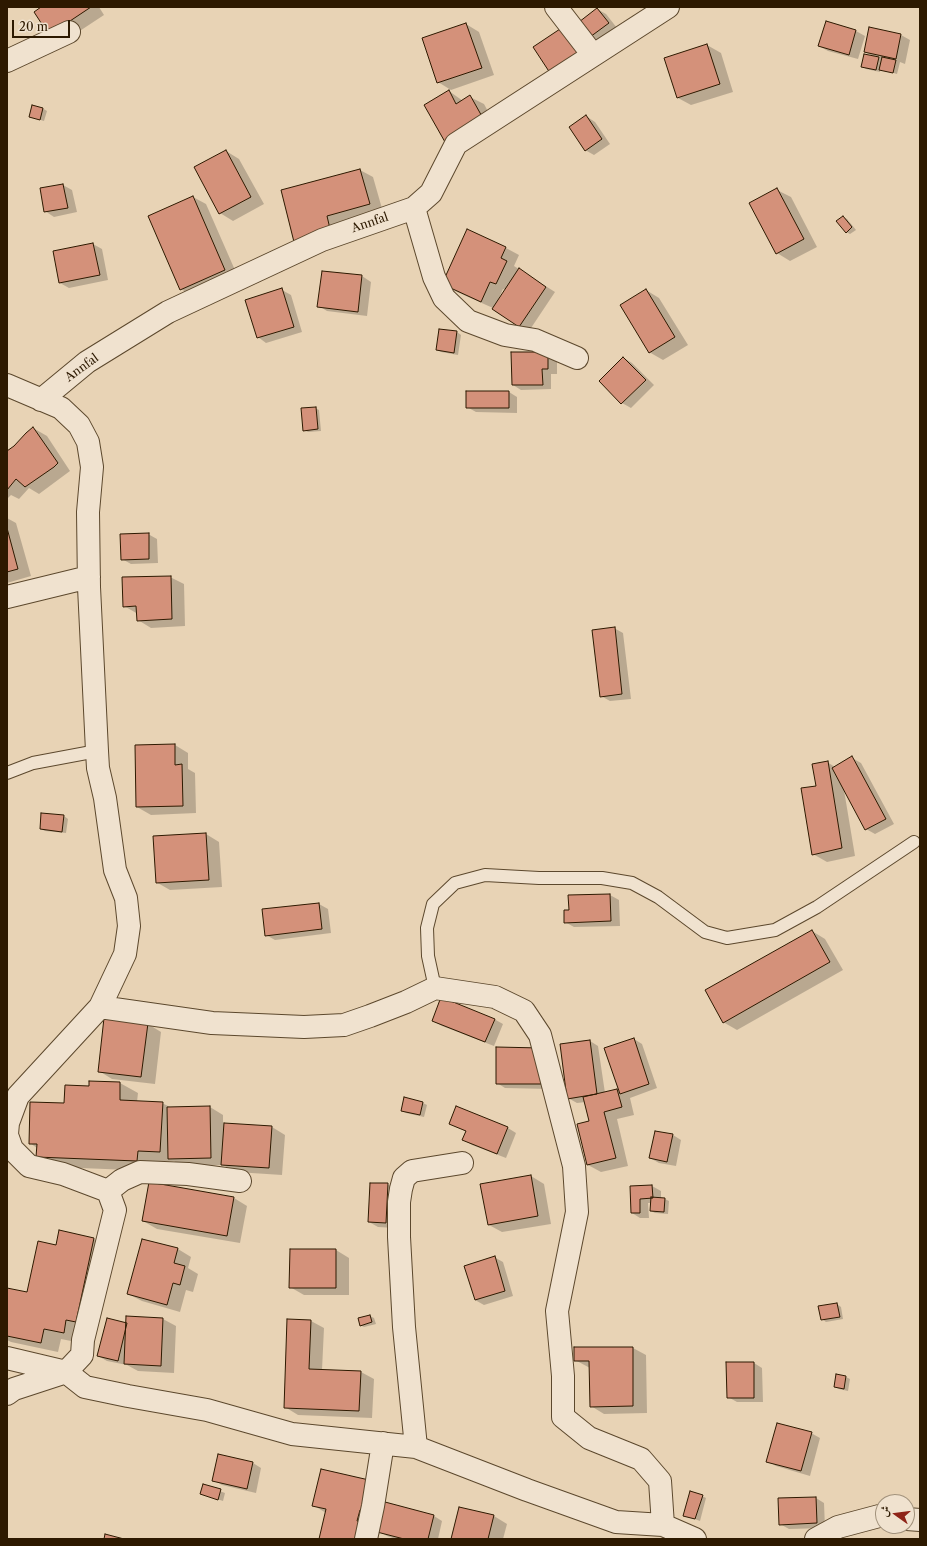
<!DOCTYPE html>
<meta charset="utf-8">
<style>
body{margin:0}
#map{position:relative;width:927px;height:1546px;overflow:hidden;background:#e8d3b5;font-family:"Libre Caslon Text",Amiri,serif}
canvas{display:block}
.frame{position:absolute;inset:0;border:8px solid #2d1900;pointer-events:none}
.north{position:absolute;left:875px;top:1494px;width:40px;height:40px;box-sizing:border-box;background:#f0e2cf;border:1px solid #a2927c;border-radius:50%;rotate:284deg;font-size:11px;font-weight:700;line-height:16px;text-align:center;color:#2d1900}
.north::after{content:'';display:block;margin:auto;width:14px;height:18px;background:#8f2418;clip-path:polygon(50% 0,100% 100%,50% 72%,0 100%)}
.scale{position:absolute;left:12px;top:20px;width:58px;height:18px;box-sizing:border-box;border:2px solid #2d1900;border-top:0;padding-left:5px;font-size:12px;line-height:14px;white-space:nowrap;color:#2d1900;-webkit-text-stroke:3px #f0e2cf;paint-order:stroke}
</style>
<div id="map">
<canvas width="927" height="1546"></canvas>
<div class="frame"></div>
<div class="north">ش</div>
<div class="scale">20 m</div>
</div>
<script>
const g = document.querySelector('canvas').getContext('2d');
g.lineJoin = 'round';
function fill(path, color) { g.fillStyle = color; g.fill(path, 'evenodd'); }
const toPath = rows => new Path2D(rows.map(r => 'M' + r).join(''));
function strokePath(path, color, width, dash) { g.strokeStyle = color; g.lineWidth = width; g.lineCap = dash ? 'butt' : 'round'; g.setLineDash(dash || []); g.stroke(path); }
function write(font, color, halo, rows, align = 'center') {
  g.font = font + ' "Libre Caslon Text",serif'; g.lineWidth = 3; g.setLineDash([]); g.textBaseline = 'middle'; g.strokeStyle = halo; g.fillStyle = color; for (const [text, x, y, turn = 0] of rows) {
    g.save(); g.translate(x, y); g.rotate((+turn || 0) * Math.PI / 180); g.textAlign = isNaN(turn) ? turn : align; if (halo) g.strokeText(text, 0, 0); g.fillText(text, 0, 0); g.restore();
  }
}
fill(toPath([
 [43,7,99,7,104,15,63,42],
 [597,9,606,14,617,28,599,41,590,36],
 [826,22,856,31,865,36,858,59,828,51,819,46],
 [466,24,479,32,494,75,451,90,438,82],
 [870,29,901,35,910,40,905,64,900,62,897,74,880,69,880,72,866,69,862,66,873,56,865,52],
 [707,45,721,53,733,92,691,105,678,98,666,59],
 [449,91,463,101,470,97,484,104,497,128,446,142],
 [42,108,47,111,44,121,30,117],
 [586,116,595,122,610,144,594,155,585,150],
 [226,151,239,159,264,204,233,221,220,213],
 [360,170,373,177,383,212,295,242],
 [63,185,72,190,77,212,54,217,45,211,41,189],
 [777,190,791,197,817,247,790,261,777,253],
 [193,197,206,204,238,277,194,297,181,289],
 [843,217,847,219,856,230,850,234,846,232],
 [93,244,102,249,108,280,69,288,60,283],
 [506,248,519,255,514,266,555,292,529,331,493,308,457,292,443,284],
 [503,289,506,290,500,299,499,298],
 [323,272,362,276,371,282,367,316,327,311,319,306],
 [282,290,291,295,302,332,266,343,258,337],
 [646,290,659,298,688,345,663,360,649,352],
 [457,332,461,335,458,355,441,352,437,350],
 [512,353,557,358,557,374,551,374,551,389,521,390,513,385],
 [624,358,632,363,654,385,631,408,622,403,600,381],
 [509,392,517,397,517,413,476,412,467,407],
 [315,408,319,410,321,431,308,432,304,430],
 [33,428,47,436,70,471,39,494,29,488,19,499,11,495,7,499,7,451,15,447],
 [7,518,16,523,31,576,7,583],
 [148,534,157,539,158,563,131,564,122,559],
 [170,577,184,584,185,626,151,628,138,620,138,614,124,606],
 [614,628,623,633,631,699,610,701,601,696],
 [175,745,188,753,188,769,195,773,196,813,151,815,137,807],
 [852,758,861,763,894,824,875,834,866,829,844,790,855,856,827,862,813,854,827,762,835,767],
 [64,816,68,819,66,833,45,831,41,829],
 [206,834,219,842,222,887,170,890,156,882],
 [610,895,619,900,620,926,574,927,565,922,570,911,569,896],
 [319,904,328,909,331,933,275,940,266,935,263,910],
 [812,931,825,939,843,970,737,1030,723,1022],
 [494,1019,503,1024,494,1046,442,1026,433,1021],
 [148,1024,161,1032,155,1084,112,1079,99,1071],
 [634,1039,642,1044,657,1088,630,1098,634,1115,617,1119,628,1166,601,1172,588,1165,590,1122,586,1102,577,1103,568,1098,590,1041,598,1046,605,1093,617,1090,620,1092],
 [497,1048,549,1089,505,1088,497,1083],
 [90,1082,120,1083,138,1093,137,1102,162,1103,172,1108,210,1107,223,1115,223,1124,272,1127,285,1135,282,1175,236,1172,223,1165,182,1166,174,1161,155,1161,155,1171,55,1167,37,1157,37,1148,30,1143,65,1104,90,1087],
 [423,1103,427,1105,424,1117,406,1113,402,1111],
 [456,1108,508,1128,516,1133,506,1158,472,1145,464,1140,467,1132,450,1124],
 [673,1135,681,1140,676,1166,659,1163,650,1158],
 [531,1176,544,1184,551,1224,502,1232,489,1225],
 [387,1184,396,1189,395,1228,378,1227,369,1222],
 [652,1186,661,1191,661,1199,665,1199,669,1201,668,1214,655,1213,651,1211,652,1203,648,1203,649,1218,640,1218,632,1213,631,1187],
 [234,1198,247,1206,240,1243,157,1229,143,1221],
 [94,1239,111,1249,81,1343,61,1339,58,1352,11,1342,7,1340,7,1289,28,1293],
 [143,1240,178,1249,191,1257,188,1268,198,1274,193,1292,186,1290,180,1312,142,1301,128,1294],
 [291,1250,336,1250,349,1258,349,1295,304,1295,290,1287],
 [494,1257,503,1262,513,1296,484,1305,475,1300],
 [837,1304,841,1307,843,1319,826,1322,822,1319,820,1307],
 [370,1316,374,1318,376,1324,364,1327,360,1325],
 [127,1317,163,1319,176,1326,174,1373,138,1371,127,1365,107,1361,98,1356,126,1324],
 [311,1321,324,1328,322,1370,361,1372,374,1379,372,1418,298,1415,285,1407],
 [633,1348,646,1355,647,1413,604,1414,591,1406,590,1368,575,1360],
 [754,1363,762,1368,763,1402,737,1402,728,1397],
 [846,1377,850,1379,848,1391,839,1389,835,1387],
 [811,1433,820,1438,810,1476,776,1466,767,1461],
 [253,1463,261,1468,256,1493,222,1485,214,1480],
 [322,1470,375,1517,434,1516,442,1521,438,1539,396,1539,387,1536,380,1532,378,1539,320,1539,326,1513,313,1505],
 [203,1485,225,1493,223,1501,205,1495],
 [702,1496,706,1498,700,1521,684,1515],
 [816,1498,824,1503,825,1528,789,1529,780,1524],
 [459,1508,494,1516,507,1524,503,1539,452,1539]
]), '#0003');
const building = toPath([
 [41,7,91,7,49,35,34,12,41,7],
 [597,8,609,23,590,37,579,22,597,8],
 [826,21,856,30,849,55,818,46,826,21],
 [466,23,482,68,437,83,422,38,466,23],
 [563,27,582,56,552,76,533,47,563,27],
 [869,27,901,34,896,59,864,52,869,27],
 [707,44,720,84,677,98,664,58,707,44],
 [864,54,879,57,876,70,861,67,864,54],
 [882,57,896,60,893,73,879,70,882,57],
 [449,90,456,104,470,95,484,120,445,142,424,105,449,90],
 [32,105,43,108,40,120,29,117,32,105],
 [586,115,602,139,585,151,569,127,586,115],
 [226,150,251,197,219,214,194,167,226,150],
 [360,169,370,204,327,216,331,233,294,242,281,190,360,169],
 [63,184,68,208,44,212,40,188,63,184],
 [777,188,804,239,776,254,749,203,777,188],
 [193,196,225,270,180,290,148,216,193,196],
 [843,216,852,227,846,233,836,221,843,216],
 [467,229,506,247,501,258,507,261,496,284,490,282,481,302,442,284,467,229],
 [93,243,100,275,59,283,53,251,93,243],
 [519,268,546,287,519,327,492,309,519,268],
 [322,271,362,275,358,312,317,307,322,271],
 [282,288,294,327,257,338,245,300,282,288],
 [646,289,675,337,649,353,620,305,646,289],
 [439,329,457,331,454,353,436,350,439,329],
 [511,352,548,352,548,369,542,369,543,385,512,385,511,352],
 [623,357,646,380,621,404,599,381,623,357],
 [466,391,509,391,509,408,466,408,466,391],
 [316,407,318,429,303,431,301,408,316,407],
 [33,427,58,463,54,467,25,487,16,479,7,490,7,451,14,446,26,433,33,427],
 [7,528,18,569,7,572,7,528],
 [149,533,149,559,121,560,120,534,149,533],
 [171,576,172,619,137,621,136,606,123,607,122,577,171,576],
 [615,627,622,694,600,697,592,630,615,627],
 [175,744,175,765,182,764,183,806,136,807,135,745,175,744],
 [852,756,886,819,865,830,832,768,852,756],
 [828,761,842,848,812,855,801,788,816,786,812,764,828,761],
 [41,813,64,815,62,832,40,829,41,813],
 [206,833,209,880,156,883,153,836,206,833],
 [610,894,611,921,564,923,564,910,569,910,568,895,610,894],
 [319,903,322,929,265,936,262,909,319,903],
 [812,930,830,962,723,1023,705,990,812,930],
 [441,997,495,1019,485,1042,432,1021,441,997],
 [104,1018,148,1023,141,1077,98,1072,104,1018],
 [634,1038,649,1084,620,1094,604,1048,634,1038],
 [590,1040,597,1094,567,1099,560,1044,590,1040],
 [496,1047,541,1048,541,1084,496,1084,496,1047],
 [89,1081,120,1082,120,1100,163,1102,160,1152,138,1151,137,1161,36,1157,37,1144,29,1144,30,1102,64,1103,65,1085,89,1086,89,1081],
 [617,1089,622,1107,604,1112,616,1158,587,1165,577,1124,589,1121,583,1097,617,1089],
 [404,1097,423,1102,420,1115,401,1111,404,1097],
 [210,1106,211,1158,168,1159,167,1107,210,1106],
 [456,1106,508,1127,497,1154,462,1140,466,1131,449,1124,456,1106],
 [224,1123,272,1126,269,1168,221,1165,224,1123],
 [655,1131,673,1134,667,1162,649,1158,655,1131],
 [531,1175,538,1216,488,1225,480,1184,531,1175],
 [149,1182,234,1197,227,1236,142,1221,149,1182],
 [370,1183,388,1183,386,1223,368,1222,370,1183],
 [652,1185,653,1198,640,1199,640,1213,631,1213,630,1186,652,1185],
 [651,1197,665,1198,664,1212,650,1211,651,1197],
 [59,1230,94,1238,76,1322,66,1320,64,1333,44,1329,41,1343,7,1336,7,1288,27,1292,38,1241,56,1245,59,1230],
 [142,1239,178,1248,174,1263,185,1266,180,1285,173,1283,167,1305,127,1294,142,1239],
 [290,1249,336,1249,336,1288,289,1288,290,1249],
 [495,1256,505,1291,475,1300,464,1266,495,1256],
 [837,1303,840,1317,821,1320,818,1306,837,1303],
 [370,1315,372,1322,360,1326,358,1318,370,1315],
 [126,1316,163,1318,161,1366,124,1364,126,1316],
 [107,1318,127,1323,118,1361,97,1356,107,1318],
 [287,1319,311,1320,309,1369,361,1371,359,1411,284,1408,287,1319],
 [574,1347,633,1347,633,1406,590,1407,589,1361,574,1361,574,1347],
 [726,1362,754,1362,754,1398,727,1398,726,1362],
 [836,1374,846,1376,844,1389,834,1387,836,1374],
 [777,1423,812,1432,801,1471,766,1462,777,1423],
 [218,1454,253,1462,247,1489,212,1481,218,1454],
 [321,1469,369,1480,362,1510,360,1510,357,1521,367,1523,363,1539,319,1539,326,1509,312,1506,321,1469],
 [203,1484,221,1489,218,1500,200,1494,203,1484],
 [690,1491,703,1495,695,1519,683,1516,690,1491],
 [816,1497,817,1523,779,1525,778,1498,816,1497],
 [385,1502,434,1515,428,1539,404,1539,377,1532,385,1502],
 [459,1507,494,1515,488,1539,451,1539,459,1507],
 [105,1534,124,1539,104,1539,105,1534]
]);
fill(building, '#d4917a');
strokePath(building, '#2d1900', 1);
const lane = toPath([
 [7,773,33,763,97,751],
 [435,988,428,956,427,928,433,904,455,883,485,875,539,878,602,878,632,883,658,897,705,932,727,938,775,930,817,907,914,842]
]);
const street = toPath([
 [556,7,593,55],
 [7,61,69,32],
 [414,208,434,277,444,298,468,321,505,335,535,340,577,358],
 [7,385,61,408,79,425,88,442,92,467,88,512,89,587,97,751,98,768,105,798,115,870,126,898,129,926,125,954,100,1007,18,1096,8,1123,7,1134],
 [41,400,87,362,168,312,322,240,414,208,431,193,456,144,668,7],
 [7,597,89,577],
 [100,1007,212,1023,304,1027,344,1025,370,1016,406,1002,435,988,495,997,524,1011,540,1035,574,1166,577,1212,557,1311,563,1376,563,1417,589,1438,641,1459,660,1481,663,1525],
 [7,1135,12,1149,29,1166,63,1174,108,1191,115,1210,83,1340,82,1355,66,1372,14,1389,7,1394],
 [108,1191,122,1180,140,1172,188,1174,240,1181],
 [7,1358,66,1372,85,1387,128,1396,207,1410,292,1434,416,1447,527,1490,616,1522,663,1525,695,1539],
 [416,1447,404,1327,399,1237,399,1202,401,1189,404,1178,412,1171,462,1163],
 [907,1519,920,1520],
 [366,1539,373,1506,383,1443],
 [816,1539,838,1527,883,1515]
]);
strokePath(lane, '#5c482d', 14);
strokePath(street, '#5c482d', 24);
strokePath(lane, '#f0e2cf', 12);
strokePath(street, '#f0e2cf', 22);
write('12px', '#2d1900', '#f0e2cf', [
 ["Annfal",370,223,-19],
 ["Annfal",82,368,-36]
]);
</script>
